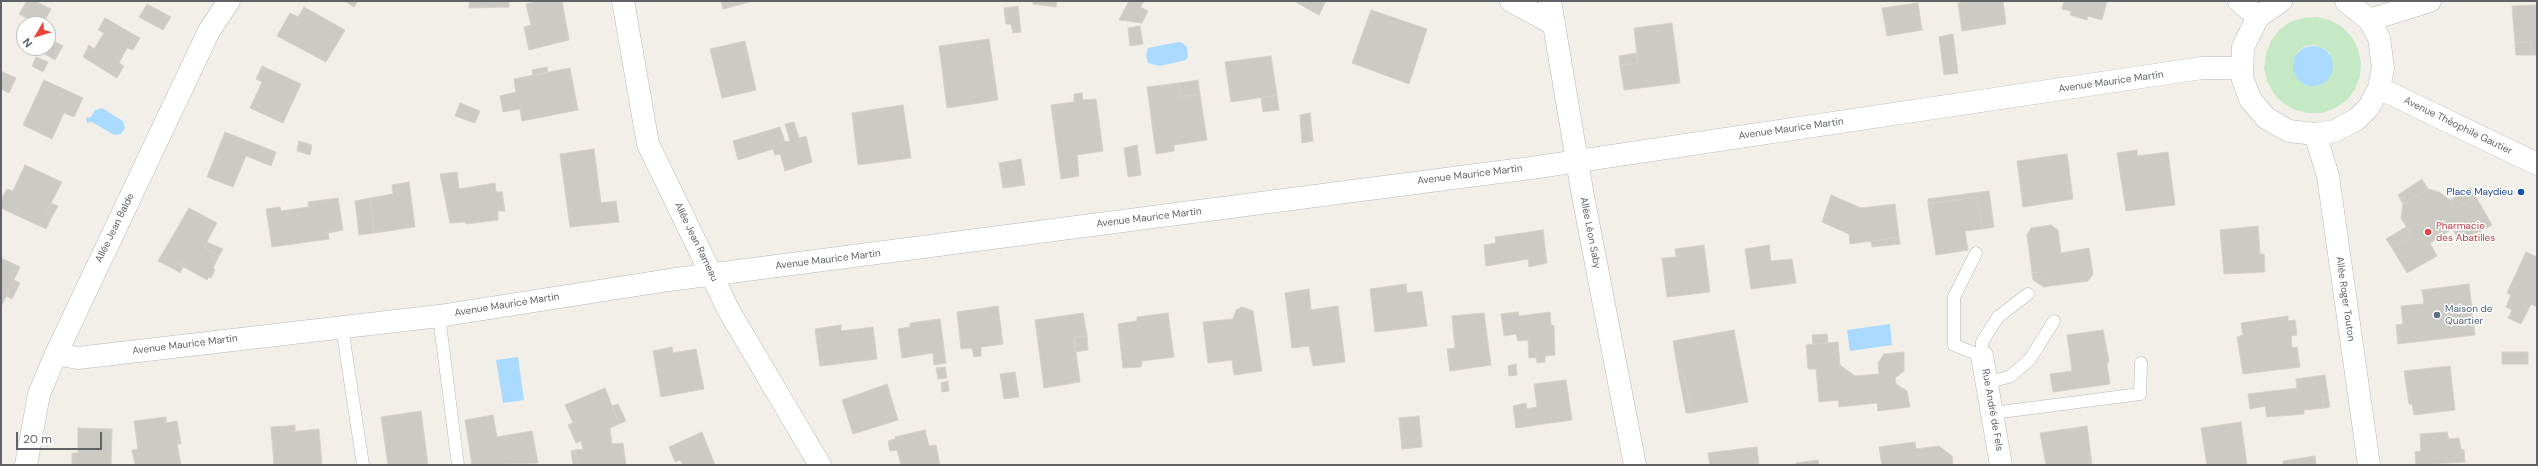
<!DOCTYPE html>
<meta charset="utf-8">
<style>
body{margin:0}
#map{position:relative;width:2538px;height:466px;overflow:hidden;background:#f1efe8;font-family:"DM Sans",sans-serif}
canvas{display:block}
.frame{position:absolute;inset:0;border:2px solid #5f6368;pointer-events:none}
.north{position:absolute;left:16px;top:16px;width:40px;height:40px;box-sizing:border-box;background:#fff;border:1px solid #bfc1c3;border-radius:50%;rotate:232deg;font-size:11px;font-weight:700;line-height:16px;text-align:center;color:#5f6368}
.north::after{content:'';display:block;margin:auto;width:14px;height:18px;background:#ea4335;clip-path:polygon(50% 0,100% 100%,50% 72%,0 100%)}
.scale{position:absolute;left:16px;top:432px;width:86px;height:18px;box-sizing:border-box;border:2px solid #5f6368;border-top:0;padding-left:5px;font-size:12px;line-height:14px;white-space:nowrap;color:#5f6368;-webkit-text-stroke:3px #fff;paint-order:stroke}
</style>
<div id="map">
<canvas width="2538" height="466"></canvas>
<div class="frame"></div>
<div class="north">N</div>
<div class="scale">20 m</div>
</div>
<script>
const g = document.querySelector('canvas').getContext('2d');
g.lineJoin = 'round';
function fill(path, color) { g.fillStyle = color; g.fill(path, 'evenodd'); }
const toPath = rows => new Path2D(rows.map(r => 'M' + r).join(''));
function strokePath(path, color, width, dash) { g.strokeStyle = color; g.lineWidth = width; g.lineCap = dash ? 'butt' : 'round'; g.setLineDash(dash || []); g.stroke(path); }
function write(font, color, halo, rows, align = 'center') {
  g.font = font + ' "DM Sans",sans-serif'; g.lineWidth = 3; g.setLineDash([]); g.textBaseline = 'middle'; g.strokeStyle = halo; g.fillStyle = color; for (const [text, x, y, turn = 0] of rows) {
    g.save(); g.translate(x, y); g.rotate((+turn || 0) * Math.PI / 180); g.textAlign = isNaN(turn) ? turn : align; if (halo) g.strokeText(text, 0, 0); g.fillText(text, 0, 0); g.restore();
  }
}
fill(toPath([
 [2317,17,2330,20,2342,27,2352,37,2358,49,2361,63,2360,76,2355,89,2347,100,2335,108,2322,113,2309,113,2295,110,2283,103,2274,94,2267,81,2264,68,2266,54,2271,41,2279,30,2290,22,2303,18],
 [2314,45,2323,48,2330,54,2328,79,2321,85,2312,86,2297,52,2305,46]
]), '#c5e8c5');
fill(toPath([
 [1178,42,1181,42,1187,47,1188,56,1186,60,1160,66,1148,63,1146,55,1148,48],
 '2293 66a20 20 0 1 1 40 0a20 20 0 1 1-40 0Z',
 [102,108,123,121,125,128,121,134,114,135,92,122,87,123,86,118,91,117,95,110],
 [1890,324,1892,345,1850,351,1847,330],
 [518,357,524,400,503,403,496,360]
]), '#aadaff');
const building = toPath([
 [27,1,35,1,51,9,43,24,37,24,19,14,27,1],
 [345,1,358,1,354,7,345,1],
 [469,1,509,1,509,7,469,8,469,1],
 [540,1,562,1,569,40,529,50,524,27,531,25,526,4,540,1],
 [721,1,753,1,723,9,721,1],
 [1033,1,1057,1,1056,7,1033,4,1033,1],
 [1129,1,1144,1,1140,7,1148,11,1142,23,1119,20,1129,1],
 [1294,1,1326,1,1319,15,1294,1],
 [2003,1,2006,24,1962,31,1958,3,1968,1,2003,1],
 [2064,1,2107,1,2102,20,2088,16,2087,20,2070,15,2071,11,2062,9,2064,1],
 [1918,3,1922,30,1887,36,1882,8,1918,3],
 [147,4,171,17,163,30,139,17,147,4],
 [2536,5,2537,55,2532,55,2531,42,2515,43,2512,6,2536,5],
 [1018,6,1021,32,1013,33,1011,24,1006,24,1004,8,1018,6],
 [304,7,345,30,326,62,277,36,290,13,298,17,304,7],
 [1371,10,1427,29,1409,84,1352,63,1371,10],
 [105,18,140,38,133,50,127,48,119,63,124,66,117,78,83,57,89,45,94,49,104,33,98,30,105,18],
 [1672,23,1680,83,1624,90,1620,65,1638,63,1634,28,1672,23],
 [1140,26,1143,44,1130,46,1128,28,1140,26],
 [1953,34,1958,73,1944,75,1939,37,1953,34],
 [48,38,63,46,55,60,35,48,48,48,48,38],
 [989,39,998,100,947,108,939,46,989,39],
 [745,41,756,90,722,98,710,49,745,41],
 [2531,42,2532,55,2516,55,2515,43,2531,42],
 [1637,53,1638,63,1620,65,1619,56,1637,53],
 [1271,56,1277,95,1231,102,1225,62,1271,56],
 [36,57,48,62,43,72,32,66,36,57],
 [262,66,301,84,283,123,250,108,262,82,256,79,262,66],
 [547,67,548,73,533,76,532,70,547,67],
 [570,68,578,110,522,121,520,109,503,112,500,96,516,92,514,79,570,68],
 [1,71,16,78,9,93,1,89,1,71],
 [44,80,83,98,74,117,64,113,52,139,23,125,44,80],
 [1198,80,1200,94,1181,97,1179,83,1198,80],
 [1179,83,1181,97,1200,94,1207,140,1174,145,1174,151,1156,154,1147,87,1179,83],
 [1082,93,1083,100,1096,99,1103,151,1077,155,1079,176,1061,179,1051,105,1074,102,1074,94,1082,93],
 [1277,95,1279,110,1263,112,1261,98,1277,95],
 [460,103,480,111,475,123,455,116,460,103],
 [903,105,911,158,858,165,852,113,903,105],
 [1310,113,1313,141,1302,143,1300,115,1310,113],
 [794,122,799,138,806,136,812,162,785,171,780,154,775,155,773,149,738,160,733,141,780,127,785,142,790,141,785,124,794,122],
 [225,132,276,152,271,166,246,156,233,187,207,177,225,132],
 [299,141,312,145,310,155,297,151,299,141],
 [1137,145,1141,175,1128,177,1124,148,1137,145],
 [594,149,601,203,616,201,619,222,570,227,560,154,594,149],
 [2137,150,2137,156,2168,152,2175,205,2126,211,2117,153,2137,150],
 [2067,154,2073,199,2023,207,2017,161,2067,154],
 [1021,159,1025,185,1003,188,999,163,1021,159],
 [25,165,62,182,47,211,53,215,46,229,1,208,1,200,7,189,13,191,25,165],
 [457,172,459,189,495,183,496,192,502,192,505,211,498,211,498,220,466,224,465,222,450,223,440,174,457,172],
 [2422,179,2428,189,2403,204,2398,195,2422,179],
 [409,182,415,227,374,233,370,198,393,194,392,185,409,182],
 [2470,188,2476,197,2456,209,2450,200,2470,188],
 [2428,189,2439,192,2450,200,2456,209,2476,197,2492,225,2461,242,2452,229,2430,243,2437,256,2407,273,2392,248,2412,236,2401,218,2403,204,2428,189],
 [1989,191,1994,227,1982,229,1977,197,1928,204,1928,199,1989,191],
 [1831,195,1861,208,1895,204,1899,237,1850,244,1849,234,1822,222,1831,195],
 [1977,197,1982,229,1965,231,1968,250,1936,255,1928,204,1977,197],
 [338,198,343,230,328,233,329,239,272,247,266,209,280,207,281,211,309,207,308,202,338,198],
 [370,198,374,233,359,235,355,201,370,198],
 [51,203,58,206,53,215,47,211,51,203],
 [189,208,217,223,204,247,219,256,213,268,215,270,211,278,208,277,207,280,177,263,174,269,158,261,189,208],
 [2051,225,2058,230,2061,253,2089,248,2093,274,2088,281,2050,286,2049,279,2039,272,2032,273,2027,235,2031,228,2051,225],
 [2258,226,2260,254,2264,254,2265,272,2224,274,2220,230,2258,226],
 [2406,227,2412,236,2392,248,2386,239,2406,227],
 [1543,230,1547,263,1529,267,1528,259,1486,266,1484,245,1496,243,1495,237,1543,230],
 [1899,237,1900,244,1872,247,1871,241,1899,237],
 [207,242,223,249,219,256,204,247,207,242],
 [1704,245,1710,292,1667,297,1662,258,1676,257,1675,249,1704,245],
 [1769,245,1771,261,1792,259,1796,283,1751,289,1745,249,1769,245],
 [2526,252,2537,257,2537,307,2531,304,2521,324,2508,318,2512,310,2506,307,2511,295,2507,293,2526,252],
 [1,258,20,267,1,307,1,258],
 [177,263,183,267,180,273,174,269,177,263],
 [2039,272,2049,279,2050,286,2044,287,2033,280,2032,273,2039,272],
 [14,280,20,283,12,299,6,296,14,280],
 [1406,284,1407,293,1422,291,1427,326,1375,332,1370,289,1406,284],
 [2469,284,2475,335,2398,344,2396,325,2403,324,2401,306,2424,304,2422,290,2469,284],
 [1309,289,1311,310,1338,306,1345,362,1313,366,1309,346,1292,348,1285,293,1309,289],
 [998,306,1003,344,981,347,981,356,974,357,972,348,961,349,957,312,998,306],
 [1242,307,1253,311,1262,371,1234,375,1232,360,1208,363,1203,322,1233,319,1236,310,1242,307],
 [1518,312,1519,316,1550,312,1551,325,1554,326,1555,355,1545,356,1545,362,1537,363,1536,357,1529,358,1528,340,1518,341,1516,334,1504,336,1501,314,1518,312],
 [1083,313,1087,336,1074,337,1080,382,1044,388,1035,320,1083,313],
 [1168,313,1174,357,1142,361,1141,367,1123,368,1118,324,1137,321,1137,317,1168,313],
 [1484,313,1491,365,1450,371,1447,349,1455,348,1452,316,1484,313],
 [2288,316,2288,321,2295,320,2297,335,2291,336,2292,348,2297,347,2300,367,2243,374,2237,337,2243,335,2241,323,2288,316],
 [940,319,946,363,934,365,933,353,902,358,898,329,910,327,910,323,940,319],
 [841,325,841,331,873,327,877,359,820,366,815,329,841,325],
 [1734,330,1748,402,1691,413,1683,370,1678,371,1673,341,1734,330],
 [2103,330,2109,361,2107,365,2110,384,2053,392,2050,374,2072,371,2067,335,2103,330],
 [1827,334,1828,343,1813,344,1812,335,1827,334],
 [1087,336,1088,350,1075,352,1074,337,1087,336],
 [1838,342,1840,365,1855,376,1879,374,1878,363,1884,354,1904,352,1904,371,1895,378,1896,384,1907,391,1910,407,1878,411,1877,403,1839,407,1838,400,1819,402,1816,369,1808,369,1806,345,1838,342],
 [672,347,673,353,696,349,704,389,661,397,653,351,672,347],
 [2502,352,2528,352,2528,364,2502,364,2502,352],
 [1516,364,1517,375,1509,376,1508,366,1516,364],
 [2450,366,2455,410,2414,415,2412,404,2409,404,2404,371,2450,366],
 [945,367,947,378,938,379,936,368,945,367],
 [1683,370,1691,413,1686,413,1678,371,1683,370],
 [1015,372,1019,397,1004,399,1000,374,1015,372],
 [2325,375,2328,395,2322,396,2324,408,2304,410,2304,414,2267,417,2265,406,2250,409,2248,394,2297,388,2296,379,2325,375],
 [1566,380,1572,420,1516,428,1513,406,1526,403,1527,409,1537,407,1534,384,1566,380],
 [948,381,949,391,942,392,941,383,948,381],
 [887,384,898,420,853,434,842,400,887,384],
 [605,388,619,424,610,428,612,444,623,443,626,465,578,465,575,450,583,449,581,441,576,443,568,425,573,423,565,405,605,388],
 [2328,395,2330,407,2324,408,2322,396,2328,395],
 [618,404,626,421,619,424,612,406,618,404],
 [421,411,428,465,388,465,381,417,421,411],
 [493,415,497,437,532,431,538,463,472,465,465,420,493,415],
 [1419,416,1422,447,1402,449,1399,418,1419,416],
 [166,417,166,423,177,421,181,444,177,444,181,465,135,464,132,450,138,449,134,421,166,417],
 [2241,422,2247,465,2207,465,2201,428,2241,422],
 [295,425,295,431,289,432,288,426,295,425],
 [288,426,289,432,319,429,322,465,274,465,271,427,288,426],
 [2087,426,2092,465,2046,465,2040,433,2087,426],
 [78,428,112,429,111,465,72,465,72,453,78,453,78,428],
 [925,430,929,446,936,445,940,465,901,465,897,450,890,451,888,441,895,439,895,437,925,430],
 [702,432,715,465,683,465,680,460,675,462,669,447,702,432],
 [2447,432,2449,439,2459,438,2461,449,2464,450,2465,462,2416,465,2415,452,2421,451,2420,434,2447,432],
 [1915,442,1916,449,1939,446,1952,456,1953,465,1882,465,1879,447,1915,442],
 [1757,447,1759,465,1710,465,1708,453,1757,447],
 [575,450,578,465,573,465,571,451,575,450],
 [2315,456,2316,465,2283,465,2283,461,2315,456],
 [1818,460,1819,465,1796,465,1796,463,1818,460]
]);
fill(building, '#cccac5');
strokePath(building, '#d6d1c6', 1);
const lane = toPath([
 [1976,253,1954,297,1954,345,1982,356,1982,342,1998,317,2028,294],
 [439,316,458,465],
 [342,327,363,465],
 [1987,383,2011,376,2030,359,2054,321],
 [1993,413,2140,394,2141,363]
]);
const street = toPath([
 [623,1,648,144,729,311,820,465],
 [1511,1,1554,24],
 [1550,1,1583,196,1635,465],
 [2369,20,2430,1],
 [2315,134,2328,176,2369,465],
 [56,354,78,358,439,316,669,280,1538,167,2202,68,2241,68],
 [1982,356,2001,465]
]);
const secondary = toPath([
 [2239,1,2258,17],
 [2281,1,2258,17,2243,47,2242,77,2250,99,2266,118,2289,131,2315,134,2335,131,2357,119,2369,107,2379,88,2383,68,2379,38,2369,20,2346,1],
 [2379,88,2537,164],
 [26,465,39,394,56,354,209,31,229,1]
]);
strokePath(lane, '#b5b8bc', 13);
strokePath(street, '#b5b8bc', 23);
strokePath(secondary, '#b6babf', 23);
strokePath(lane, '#fff', 12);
strokePath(street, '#fff', 22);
strokePath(secondary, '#fff', 22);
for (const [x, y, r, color] of [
 [2521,192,4,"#1a4fb4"],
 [2428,232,4,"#e0444e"],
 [2437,315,4,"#5c6f8a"]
]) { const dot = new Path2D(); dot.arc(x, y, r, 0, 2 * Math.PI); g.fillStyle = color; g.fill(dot); strokePath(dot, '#fff', 1.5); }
write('10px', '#5f6368', '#fff', [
 ["Avenue Maurice Martin",2111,82,-8],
 ["Avenue Théophile Gautier",2458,126,26],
 ["Avenue Maurice Martin",1791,129,-8],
 ["Avenue Maurice Martin",1470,175,-7],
 ["Avenue Maurice Martin",1149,218,-7],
 ["Allée Jean Balde",115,228,-64],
 ["Allée Léon Saby",1590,233,79],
 ["Allée Jean Rameau",696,242,64],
 ["Avenue Maurice Martin",828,260,-7],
 ["Allée Roger Touton",2345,299,82],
 ["Avenue Maurice Martin",507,305,-9],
 ["Avenue Maurice Martin",185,345,-7],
 ["Rue André de Fels",1992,410,80]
]);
write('10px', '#164399', '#fff', [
 ["Place Maydieu",2513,192]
], 'right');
write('10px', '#be3a42', '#fff', [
 ["Pharmacie",2436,226],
 ["des Abatilles",2436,238]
], 'left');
write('10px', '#4e5e75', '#fff', [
 ["Maison de",2445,309],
 ["Quartier",2445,321]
], 'left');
</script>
